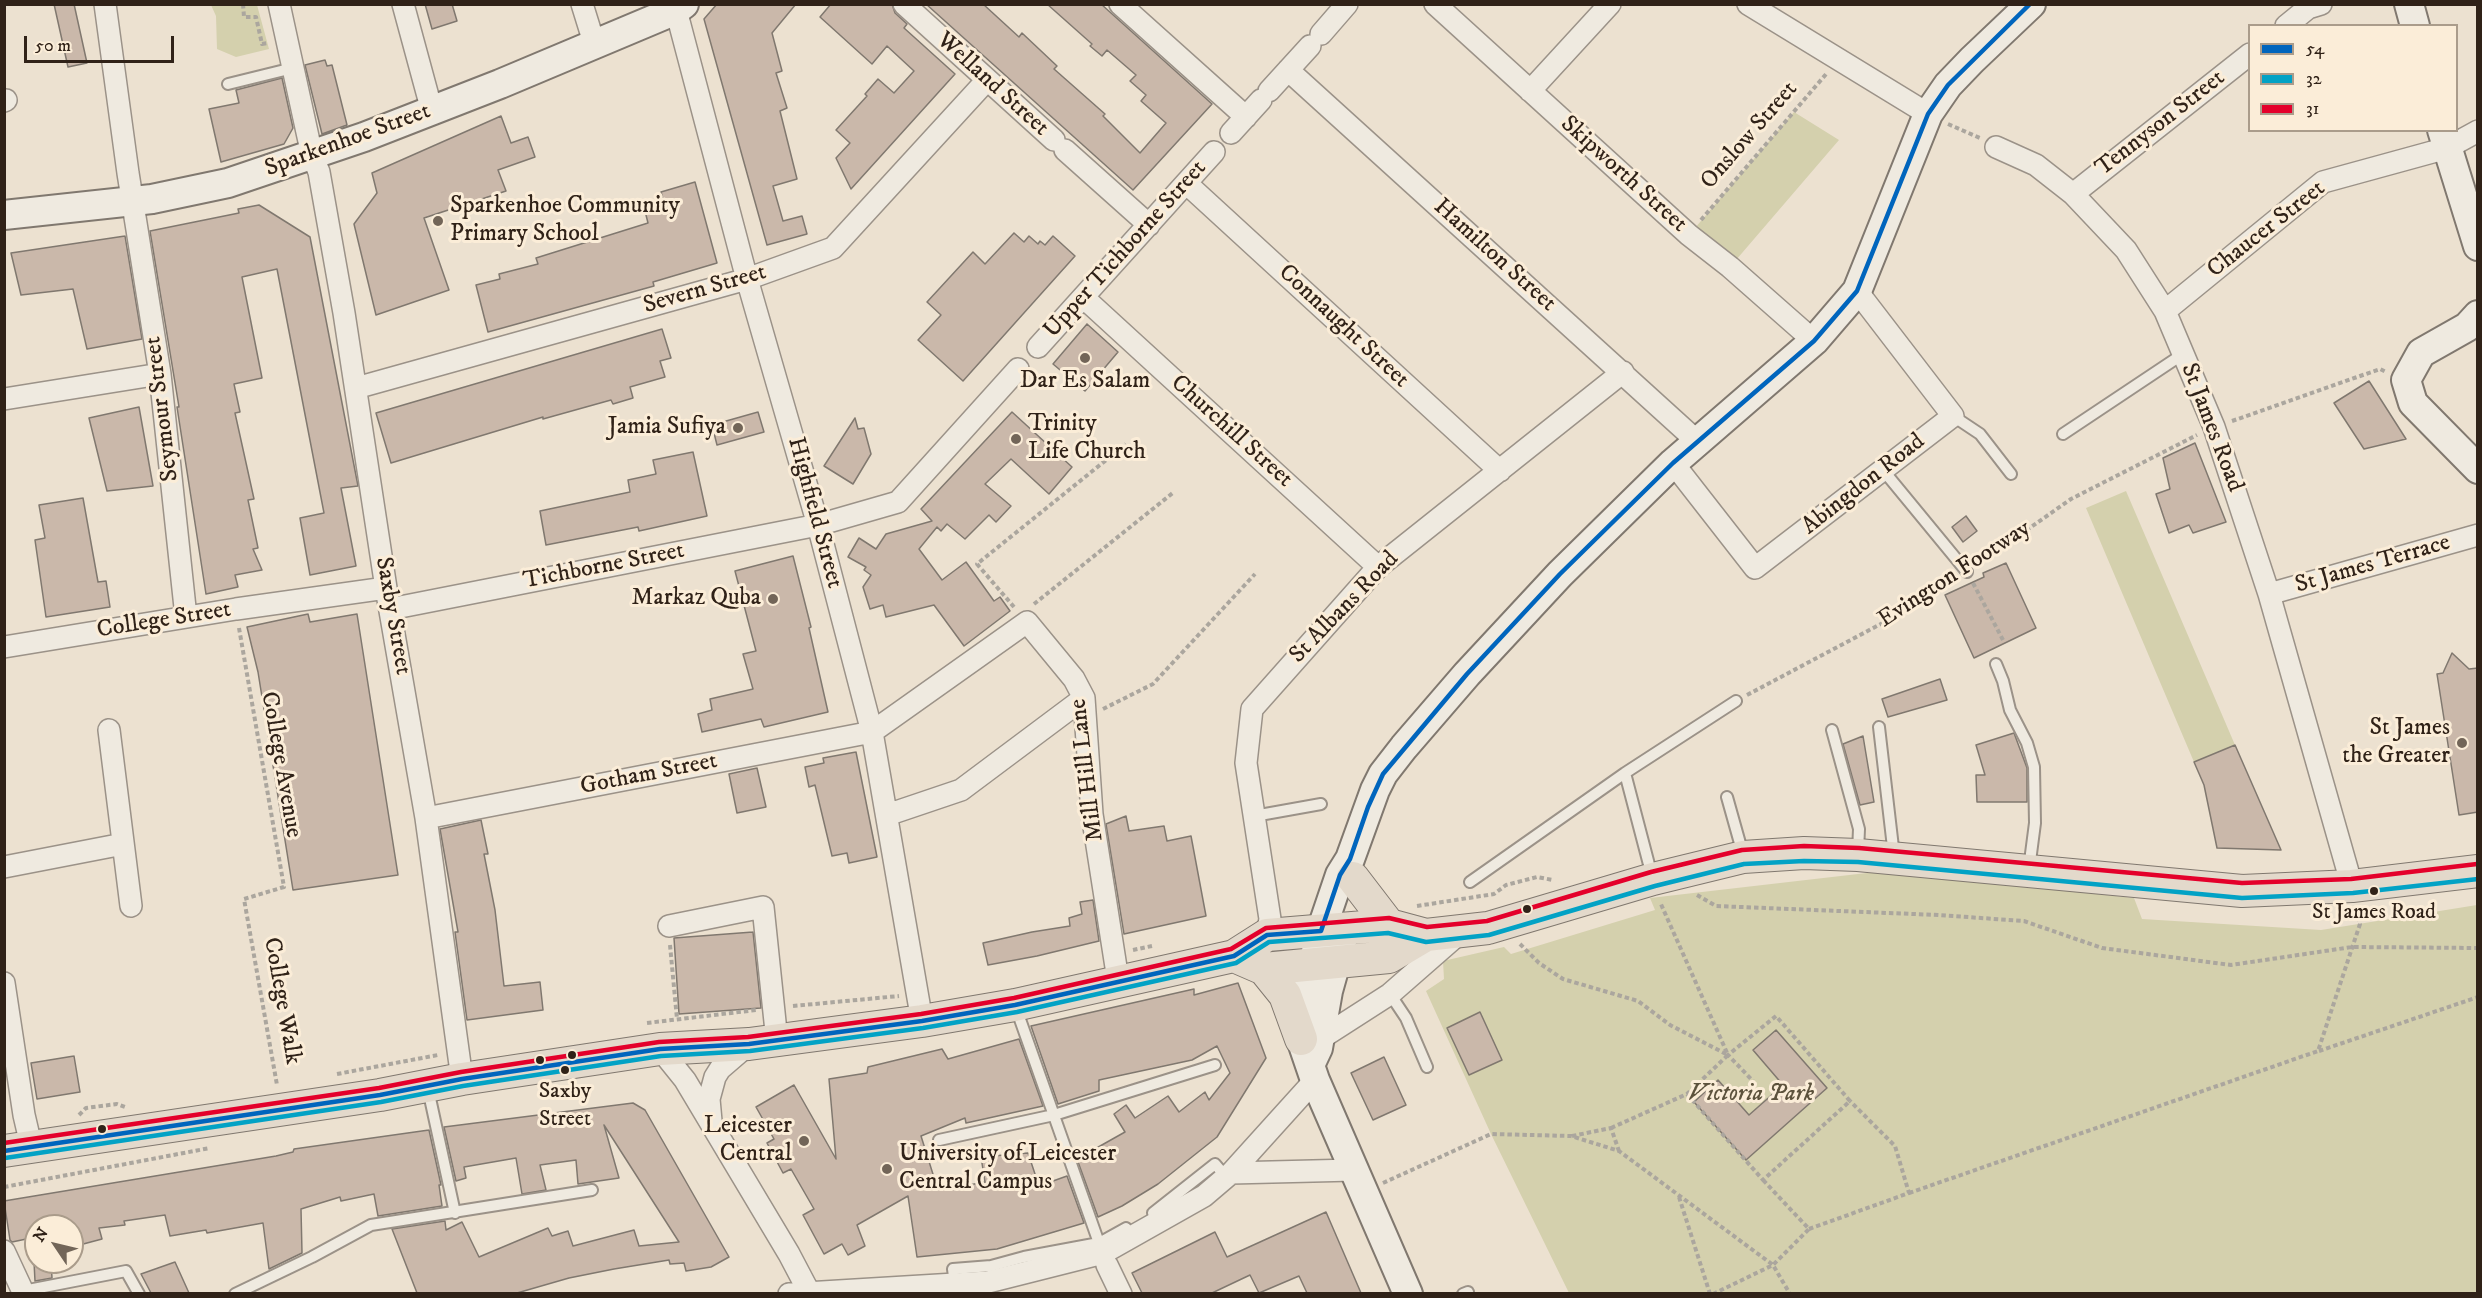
<!DOCTYPE html>
<style>
body{margin:0}
#map{position:relative;width:2482px;height:1298px;overflow:hidden;background:#ece1d0;font-family:"IM FELL DW Pica",serif}
canvas{display:block}
.frame{position:absolute;inset:0;border:6px solid #302218;pointer-events:none}
.legend{position:absolute;left:2248px;top:24px;width:210px;height:108px;box-sizing:border-box;background:#fbedd8;border:2px solid #aa9c8b;margin:0;padding:8px 10px;list-style:none;font-size:18px;color:#302218}
.legend li{display:flex;align-items:center;gap:12px;height:30px}
.legend b{width:30px;border:2px solid #aa9c8b}
.north{position:absolute;left:24px;top:1214px;width:60px;height:60px;box-sizing:border-box;background:#fbedd8;border:2px solid #aa9c8b;border-radius:50%;rotate:305deg;font-size:16px;font-weight:700;line-height:24px;text-align:center;color:#302218}
.north::after{content:'';display:block;margin:auto;width:21px;height:27px;background:#726558;clip-path:polygon(50% 0,100% 100%,50% 72%,0 100%)}
.scale{position:absolute;left:24px;top:36px;width:150px;height:27px;box-sizing:border-box;border:3px solid #302218;border-top:0;padding-left:8px;font-size:18px;line-height:21px;white-space:nowrap;color:#302218;-webkit-text-stroke:4px #fbedd8;paint-order:stroke}
</style>
<div id="map">
<canvas width="2482" height="1298"></canvas>
<div class="frame"></div>
<ul class="legend">
<li><b style="height:8px;background:#0065bd"></b>54</li>
<li><b style="height:8px;background:#02a2c5"></b>32</li>
<li><b style="height:8px;background:#e4002b"></b>31</li>
</ul>
<div class="north">N</div>
<div class="scale">50 m</div>
</div>
<script>
const g = document.querySelector('canvas').getContext('2d');
g.lineJoin = 'round';
function fill(path, color) { g.fillStyle = color; g.fill(path, 'evenodd'); }
const toPath = rows => new Path2D(rows.map(r => 'M' + r).join(''));
function strokePath(path, color, width, dash) { g.strokeStyle = color; g.lineWidth = width; g.lineCap = dash ? 'butt' : 'round'; g.setLineDash(dash || []); g.stroke(path); }
function write(font, color, halo, rows, align = 'center') {
  g.font = font + ' "IM FELL DW Pica",serif'; g.lineWidth = 6; g.setLineDash([]); g.textBaseline = 'middle'; g.strokeStyle = halo; g.fillStyle = color; for (const [text, x, y, turn = 0] of rows) {
    g.save(); g.translate(x, y); g.rotate((+turn || 0) * Math.PI / 180); g.textAlign = isNaN(turn) ? turn : align; if (halo) g.strokeText(text, 0, 0); g.fillText(text, 0, 0); g.restore();
  }
}
fill(toPath([
 [211,5,257,5,269,49,236,57,217,49,216,16],
 [1794,112,1839,140,1730,267,1689,235],
 [2126,491,2235,745,2194,762,2086,508],
 [1884,871,2134,898,2142,919,2321,930,2477,905,2477,1293,1569,1293,1491,1134,1426,991,1444,979,1443,961,1504,947,1511,954,1655,910,1650,898]
]), '#d4d0ad');
const building = toPath([
 [54,4,74,4,87,63,68,67,54,4],
 [425,4,452,4,457,21,432,29,425,4],
 [717,4,796,4,772,33,782,71,776,73,787,108,780,111,797,179,773,186,783,221,802,216,807,234,767,245,704,19,717,4],
 [831,4,892,4,895,13,907,24,904,28,955,74,851,189,836,158,850,143,836,130,867,96,865,94,878,79,894,93,914,71,887,46,872,64,820,17,831,4],
 [926,4,983,4,1019,37,1022,33,1057,66,1054,69,1105,114,1103,116,1140,153,1166,123,1141,101,1146,95,1130,81,1136,75,1107,50,1102,56,1090,46,1092,44,1047,4,1101,4,1212,104,1133,190,926,4],
 [325,60,327,66,332,65,347,125,322,134,305,65,325,60],
 [282,78,293,128,284,144,221,162,209,109,239,103,236,90,282,78],
 [501,116,511,143,528,137,535,157,498,170,506,191,424,218,449,290,376,315,354,224,377,193,372,173,501,116],
 [695,182,717,263,653,282,654,286,488,332,476,285,500,279,499,274,538,264,536,258,648,223,645,211,665,206,661,192,695,182],
 [259,205,310,237,358,486,341,488,356,566,310,575,300,518,324,513,277,269,242,277,262,378,234,384,240,412,235,413,254,499,248,500,258,548,253,549,262,570,235,575,238,587,206,594,177,407,179,407,150,231,239,213,238,209,259,205],
 [1014,233,1024,242,1029,236,1038,244,1040,241,1045,245,1053,236,1075,256,963,381,918,340,941,315,927,302,973,252,985,264,1014,233],
 [125,236,142,339,87,349,73,289,21,295,11,253,125,236],
 [1087,324,1118,352,1085,391,1053,364,1087,324],
 [662,329,671,358,660,361,665,377,630,387,633,398,613,404,611,400,543,419,543,417,391,463,376,413,662,329],
 [2369,381,2406,439,2364,449,2334,403,2369,381],
 [139,407,153,486,107,491,89,418,139,407],
 [758,412,764,432,717,445,712,425,758,412],
 [1012,412,1072,467,1049,494,1011,459,985,484,1011,506,996,522,989,515,965,539,947,524,941,531,937,527,919,549,942,580,966,562,994,601,1000,597,1010,611,964,646,934,605,886,617,883,605,870,609,863,587,871,575,864,570,866,567,848,557,859,538,876,549,886,534,932,521,921,509,1012,412],
 [855,418,858,429,864,428,871,454,853,484,824,466,855,418],
 [2195,443,2226,522,2193,533,2189,525,2169,533,2156,494,2170,489,2163,458,2195,443],
 [693,452,707,516,639,531,638,527,546,545,540,511,630,492,628,480,656,474,653,460,693,452],
 [83,498,98,582,106,581,110,607,46,617,35,540,45,538,39,505,83,498],
 [1966,516,1977,531,1963,542,1952,527,1966,516],
 [793,556,811,627,809,628,828,712,764,727,761,719,702,732,698,714,712,710,710,699,753,689,743,654,756,651,735,571,793,556],
 [2006,563,2036,628,1974,658,1945,595,1984,577,1983,573,2006,563],
 [308,614,310,622,357,614,398,875,293,890,258,672,247,627,308,614],
 [2452,653,2469,669,2478,668,2478,812,2459,815,2437,674,2443,673,2452,653],
 [1940,679,1947,700,1888,717,1882,699,1940,679],
 [2014,733,2027,768,2027,802,1977,802,1976,775,1985,775,1976,745,2014,733],
 [1863,736,1874,802,1860,805,1843,744,1863,736],
 [2235,745,2281,850,2217,848,2204,785,2194,762,2235,745],
 [856,752,877,857,849,863,847,853,832,856,815,785,809,787,805,767,824,763,823,758,856,752],
 [757,768,766,807,737,813,729,774,757,768],
 [1126,816,1129,831,1164,826,1167,841,1191,836,1206,916,1124,934,1106,824,1126,816],
 [481,820,488,854,484,854,495,910,504,986,540,982,543,1010,467,1020,455,932,458,932,440,829,481,820],
 [1093,900,1099,941,1037,956,988,965,983,943,1032,932,1070,926,1069,918,1082,914,1080,902,1093,900],
 [753,932,761,1008,679,1014,674,938,753,932],
 [1238,983,1266,1058,1217,1137,1158,1184,1122,1206,1098,1217,1077,1159,1125,1132,1114,1114,1126,1105,1135,1118,1168,1096,1179,1112,1205,1092,1209,1100,1230,1073,1217,1046,1192,1060,1099,1080,1099,1091,1058,1104,1031,1026,1194,989,1194,995,1238,983],
 [1480,1012,1502,1060,1469,1075,1447,1028,1480,1012],
 [1776,1030,1827,1088,1746,1160,1694,1102,1718,1080,1749,1115,1783,1085,1753,1050,1776,1030],
 [1019,1039,1043,1106,966,1123,965,1118,921,1136,937,1187,953,1186,953,1188,985,1182,981,1157,1028,1153,1039,1186,1067,1176,1084,1223,997,1249,917,1257,908,1196,857,1225,865,1246,848,1255,842,1244,824,1254,803,1215,814,1209,791,1169,783,1173,767,1143,774,1139,756,1107,794,1085,836,1159,829,1079,867,1073,868,1067,942,1049,948,1059,1019,1039],
 [74,1056,80,1092,37,1099,31,1063,74,1056],
 [1384,1057,1406,1105,1373,1120,1351,1073,1384,1057],
 [633,1103,645,1110,729,1257,711,1267,686,1271,684,1263,670,1264,669,1260,614,1269,569,1278,517,1293,417,1293,392,1229,445,1221,446,1230,462,1222,479,1257,548,1228,552,1236,568,1231,573,1246,634,1230,639,1246,679,1242,604,1125,619,1178,578,1184,576,1160,540,1165,546,1190,522,1194,516,1158,464,1167,466,1178,456,1181,444,1127,633,1103],
 [429,1130,441,1185,439,1185,442,1206,378,1216,374,1194,341,1201,340,1197,301,1209,302,1253,269,1269,263,1223,207,1233,206,1230,170,1236,165,1215,124,1221,125,1225,99,1228,102,1239,72,1247,72,1226,36,1226,36,1237,12,1242,10,1240,4,1201,276,1156,293,1152,294,1149,429,1130],
 [1326,1212,1361,1293,1307,1293,1299,1276,1259,1293,1250,1275,1212,1293,1142,1293,1132,1273,1215,1232,1227,1257,1326,1212],
 [34,1262,51,1262,52,1278,35,1281,34,1262],
 [175,1262,189,1293,151,1293,141,1274,175,1262]
]);
fill(building, '#cab8aa');
strokePath(building, '#80786f', 1.5);
const lane = toPath([
 [228,84,293,68],
 [1953,416,1980,434,2011,474],
 [2063,434,2183,354],
 [1883,470,1967,572],
 [1996,664,2003,681,2010,710,2027,743,2034,767,2035,823,2029,869],
 [1879,727,1894,856],
 [1832,730,1859,829,1858,852],
 [1625,773,1652,876],
 [1727,797,1743,854],
 [1254,816,1321,804],
 [1470,882,1625,773,1736,701],
 [1390,994,1406,1018,1427,1067],
 [1016,1008,1099,1243],
 [428,1089,455,1213],
 [939,1140,1054,1115,1215,1065],
 [1153,1213,1215,1164,1226,1177],
 [955,1284,953,1269,991,1266,1024,1257,1099,1243,1126,1228],
 [23,1291,126,1271,139,1294],
 [235,1294,312,1257,371,1225,592,1190],
 [1463,1294,1468,1292]
]);
const street = toPath([
 [105,4,128,173,160,374,186,617],
 [279,4,312,155,319,172,344,313,386,588,426,818,462,1079],
 [403,4,432,111],
 [582,4,591,33],
 [904,4,1054,140],
 [1120,4,1246,117],
 [1435,4,1689,235,1730,267,1814,341],
 [1748,4,1928,114],
 [676,10,747,279,818,525,872,732,922,1021],
 [2286,26,2308,8,2321,4],
 [1321,34,1347,4],
 [1288,70,1699,443],
 [1269,91,1310,46],
 [1530,91,1610,4],
 [4,101,6,100],
 [1231,133,1261,100],
 [1996,147,2036,165,2073,194,2126,250,2165,311,2214,427,2269,594,2352,886],
 [1065,150,1149,225],
 [1186,183,1500,471],
 [2073,194,2250,54],
 [1083,297,1378,567],
 [2165,311,2323,182,2447,148,2478,131],
 [1038,347,1214,152],
 [356,388,747,279,833,248,987,80],
 [4,399,160,374],
 [1673,463,1755,568,1953,416,1857,291],
 [2269,594,2478,535],
 [390,609,818,525,898,502,1018,369],
 [4,647,236,609,386,588],
 [109,730,131,906],
 [887,815,961,790,1084,698],
 [426,818,872,732,1027,622,1074,679,1084,698,1092,814,1118,980],
 [4,867,123,844],
 [669,926,763,907,777,1041],
 [1267,935,1270,919,1246,763,1252,709,1378,567,1623,372],
 [4,983,24,1115,31,1145],
 [1320,1039,1390,994,1462,931],
 [660,1049,685,1080,789,1254,810,1294],
 [711,1121,709,1099,715,1077,720,1069,749,1044],
 [1231,1173,1354,1170],
 [4,1251,24,1294],
 [1107,1265,1121,1294],
 [789,1294,988,1282,1103,1253,1204,1196,1231,1173,1315,1080]
]);
const secondary = toPath([
 [2409,4,2415,26],
 [2442,130,2478,246],
 [4,215,152,199,228,183,364,137,500,84,676,10,684,4],
 [2478,315,2467,327,2421,353,2406,380,2413,403,2478,469],
 [1311,1063,1318,1048,1328,991,1342,941],
 [1408,1294,1315,1080,1301,1039,1307,988,1321,931,1340,875,1350,859,1375,790,1383,774,1404,747,1467,674,1560,574,1673,463,1814,341,1857,291,1928,114,1948,85,1972,60,2031,4]
]);
const primary = toPath([
 [1353,878,1389,925],
 [1234,956,1264,969,1389,957,1426,935],
 [1264,969,1285,995,1301,1039],
 [4,1151,380,1095,462,1079,660,1049,749,1044,922,1021,1015,1005,1234,956,1267,935,1389,925,1426,935,1488,928,1653,879,1743,857,1804,853,1858,855,2242,891,2352,886,2478,871]
]);
strokePath(lane, '#9b9288', 14);
strokePath(street, '#9b9288', 24);
strokePath(secondary, '#80786f', 32);
strokePath(primary, '#80786f', 34);
strokePath(toPath([
 [243,4,244,17,256,17,262,44,268,43],
 [1948,124,1980,138],
 [1701,220,1827,73],
 [2232,421,2380,369,2386,372],
 [1977,565,2071,499,2197,435],
 [1973,583,2003,640],
 [1034,604,1174,492],
 [1014,607,977,564,1126,444],
 [239,628,284,887,244,899,277,1085],
 [1747,695,1926,600,1956,579],
 [1103,709,1153,684,1255,574],
 [1697,895,1716,906,1938,915,2024,921,2102,948,2231,965,2352,947,2478,948],
 [1417,906,1494,894,1506,885,1537,877,1553,880],
 [1520,944,1539,963,1563,979,1638,1001,1670,1025,1728,1055],
 [670,945,677,1019],
 [1133,950,1152,946],
 [793,1006,899,996],
 [647,1023,756,1010],
 [2319,1051,2478,997],
 [337,1074,438,1055],
 [1687,1094,1763,1180,1850,1101,1776,1016,1728,1055,1753,1081],
 [79,1115,86,1108,117,1104,125,1107],
 [1611,1128,1687,1094,1728,1055,1660,902],
 [1572,1136,1611,1128,1619,1151],
 [1383,1183,1491,1134,1571,1136,1619,1151,1773,1265,1790,1294],
 [4,1187,210,1148],
 [1909,1193,2318,1051,2360,924,2357,910],
 [1679,1197,1710,1294],
 [1809,1229,1909,1193,1895,1146,1850,1101],
 [1713,1294,1773,1265,1809,1229,1763,1180]
]), '#aba69e', 4, [4.5, 3]);
strokePath(lane, '#efeae0', 10);
strokePath(street, '#efeae0', 21);
strokePath(secondary, '#efeae0', 28);
strokePath(primary, '#e3d9cb', 32);
strokePath(toPath([
 [4,1151,380,1095,462,1079,660,1049,749,1044,922,1021,1015,1005,1234,956,1267,935,1321,931,1340,875,1350,859,1368,807,1383,774,1467,674,1560,574,1673,463,1814,341,1857,291,1928,114,1948,85,2030,4]
]), '#0065bd', 4.5);
strokePath(toPath([
 [5,1158,381,1102,463,1086,661,1056,750,1051,923,1028,1017,1012,1236,963,1269,942,1388,933,1426,942,1489,935,1655,886,1744,864,1804,861,1858,862,2242,898,2353,893,2478,879]
]), '#02a2c5', 4.5);
strokePath(toPath([
 [4,1143,379,1088,461,1072,659,1042,748,1037,921,1014,1014,998,1231,949,1266,928,1389,918,1427,927,1487,921,1651,872,1742,850,1804,846,1859,848,2242,883,2351,879,2477,864]
]), '#e4002b', 4.5);
for (const [x, y, r, color] of [
 [438,221,6,"#726558"],
 [1085,358,6,"#726558"],
 [738,428,6,"#726558"],
 [1016,439,6,"#726558"],
 [773,599,6,"#726558"],
 [2462,743,6,"#726558"],
 [2374,891,5,"#302218"],
 [1527,909,5,"#302218"],
 [572,1055,5,"#302218"],
 [540,1060,5,"#302218"],
 [565,1070,5,"#302218"],
 [102,1129,5,"#302218"],
 [804,1141,6,"#726558"],
 [887,1169,6,"#726558"]
]) { const dot = new Path2D(); dot.arc(x, y, r, 0, 2 * Math.PI); g.fillStyle = color; g.fill(dot); strokePath(dot, '#fbedd8', 2); }
write('22px', '#302218', '#fbedd8', [
 ["St James Road",2374,913],
 ["Saxby",565,1092],
 ["Street",565,1120]
]);
write('24px', '#302218', '#fbedd8', [
 ["Welland Street",992,85,42],
 ["Tennyson Street",2161,124,-38],
 ["Onslow Street",1750,136,-49],
 ["Sparkenhoe Street",348,141,-20],
 ["Skipworth Street",1623,175,42],
 ["Chaucer Street",2267,230,-38],
 ["Upper Tichborne Street",1126,250,-48],
 ["Hamilton Street",1494,256,42],
 ["Severn Street",705,290,-16],
 ["Connaught Street",1343,327,43],
 ["Seymour Street",163,409,-97],
 ["St James Road",2211,428,69],
 ["Churchill Street",1231,432,42],
 ["Abingdon Road",1864,485,-38],
 ["Highfield Street",814,513,75],
 ["St James Terrace",2373,565,-16],
 ["Tichborne Street",604,567,-11],
 ["Evington Footway",1955,575,-33],
 ["St Albans Road",1345,608,-46],
 ["Saxby Street",392,616,80],
 ["College Street",164,621,-9],
 ["College Avenue",280,765,80],
 ["Mill Hill Lane",1088,770,-97],
 ["Gotham Street",649,775,-11],
 ["College Walk",281,1001,80]
]);
write('24px', '#302218', '#fbedd8', [
 ["Sparkenhoe Community",450,207,"left"],
 ["Primary School",450,235,"left"],
 ["Dar Es Salam",1085,382,"center"],
 ["Trinity",1028,425,"left"],
 ["Life Church",1028,453,"left"],
 ["Jamia Sufiya",726,428],
 ["Markaz Quba",761,599],
 ["St James",2450,729],
 ["the Greater",2450,757],
 ["Leicester",792,1127],
 ["Central",792,1155],
 ["University of Leicester",899,1155,"left"],
 ["Central Campus",899,1183,"left"]
], 'right');
write('italic 24px', '#5c523c', '#fbedd8', [
 ["Victoria Park",1751,1095]
]);
</script>
